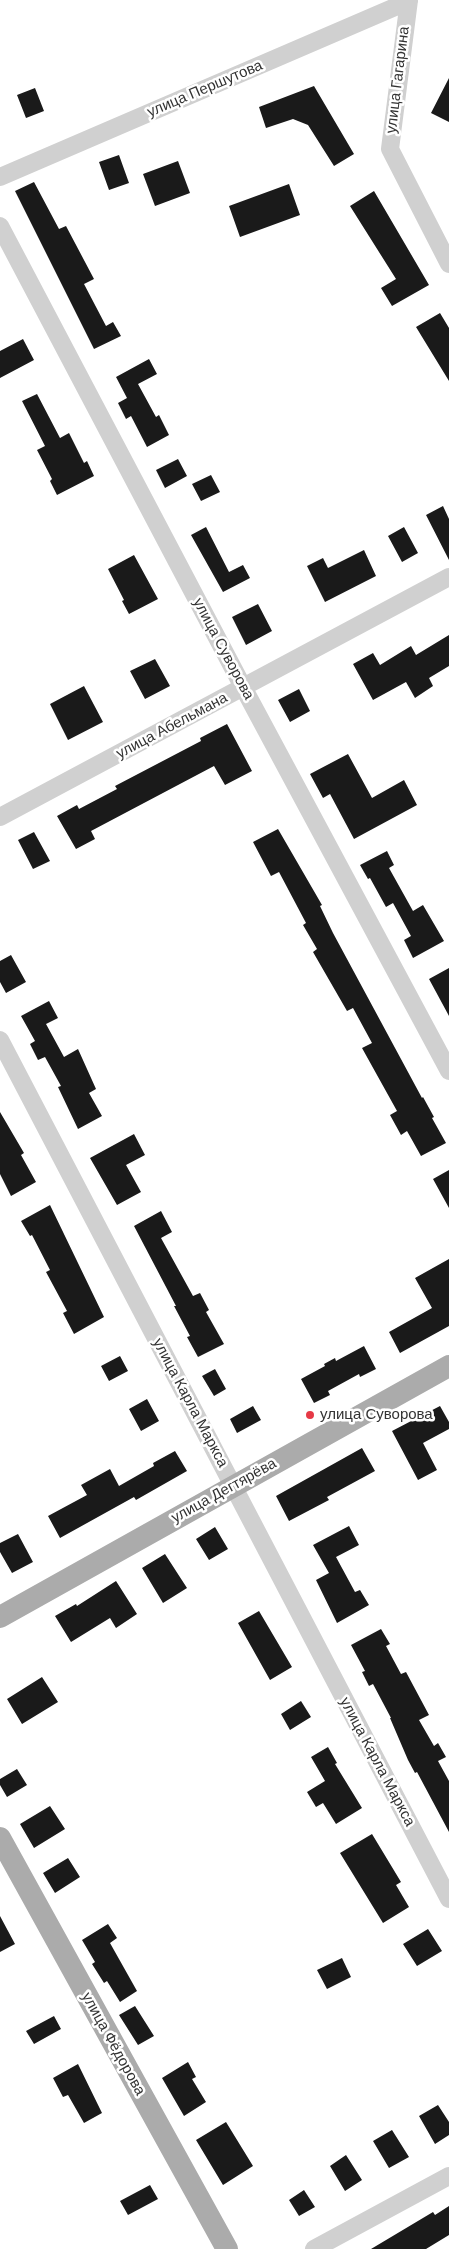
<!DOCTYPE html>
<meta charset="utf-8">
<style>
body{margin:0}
canvas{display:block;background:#fff}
</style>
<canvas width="449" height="2249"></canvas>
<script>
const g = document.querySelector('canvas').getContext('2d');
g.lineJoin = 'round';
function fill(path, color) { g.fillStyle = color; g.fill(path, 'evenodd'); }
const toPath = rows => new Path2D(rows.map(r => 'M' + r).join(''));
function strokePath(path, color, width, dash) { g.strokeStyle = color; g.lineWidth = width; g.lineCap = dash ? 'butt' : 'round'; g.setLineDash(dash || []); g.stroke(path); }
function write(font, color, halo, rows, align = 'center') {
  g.font = font + ' Helvetica,sans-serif'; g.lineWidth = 5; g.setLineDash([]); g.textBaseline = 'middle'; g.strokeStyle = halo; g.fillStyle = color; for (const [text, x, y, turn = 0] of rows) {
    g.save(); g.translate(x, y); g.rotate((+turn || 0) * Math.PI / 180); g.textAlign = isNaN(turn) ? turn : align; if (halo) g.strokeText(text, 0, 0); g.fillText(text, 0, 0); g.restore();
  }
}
fill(toPath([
 [449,78,449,122,431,113],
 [314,86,354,154,334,166,308,125,293,119,266,128,259,107],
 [35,88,44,111,26,118,17,95],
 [119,155,129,183,109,190,99,162],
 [178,161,190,193,155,206,143,174],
 [34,182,59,229,66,226,94,279,84,284,106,326,113,322,121,336,94,349,15,191],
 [289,184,300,215,240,237,229,206],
 [374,191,429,285,392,306,381,288,396,279,350,206],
 [440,313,449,328,449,381,416,327],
 [23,339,34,360,0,378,0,351],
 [149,359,157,374,138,384,156,417,159,415,169,435,147,447,131,416,126,419,118,403,127,398,116,377],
 [37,394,60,438,69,433,84,463,87,461,94,476,57,495,50,481,52,479,37,450,45,446,22,401],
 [178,459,187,476,165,488,156,470],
 [211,475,220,492,201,501,192,484],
 [443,506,449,519,449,560,426,515],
 [206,527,229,572,243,565,250,578,223,592,191,535],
 [404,527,418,553,402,562,388,536],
 [364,550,376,576,325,602,307,566,323,558,328,568],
 [134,555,158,599,129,614,122,601,124,600,108,569],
 [258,604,272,631,246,645,232,617],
 [449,635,449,666,429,678,433,686,415,698,406,682,373,700,353,664,373,653,380,665,411,646,416,655],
 [155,659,170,686,145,699,130,671],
 [84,686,103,722,68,740,50,704],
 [299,689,310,711,290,722,278,700],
 [227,724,252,771,225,785,214,766,91,831,95,839,76,849,57,816,77,805,79,809,117,789,115,786,201,741,200,738],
 [348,754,372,798,404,780,417,805,354,839,330,794,323,798,310,774],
 [278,829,322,905,320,906,333,933,422,1098,423,1097,434,1117,432,1118,446,1143,421,1156,407,1131,401,1135,390,1115,397,1111,362,1048,372,1043,353,1008,347,1011,313,952,317,949,303,925,306,923,279,872,271,876,253,842],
 [34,832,50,861,33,869,18,840],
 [387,851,394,865,389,868,413,911,423,905,444,941,413,958,404,940,411,936,393,903,386,907,370,878,368,879,360,865],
 [11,955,26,982,6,993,0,982,0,961],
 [449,968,449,1016,429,979],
 [49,1001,58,1018,46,1024,64,1057,78,1049,96,1089,89,1093,102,1116,78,1129,58,1087,61,1086,45,1057,38,1060,30,1044,35,1041,21,1016],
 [0,1112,24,1153,21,1155,36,1182,11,1196,0,1174],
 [134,1134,145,1155,126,1165,141,1192,117,1205,90,1158],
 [449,1170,449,1208,433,1179],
 [50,1205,104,1317,74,1334,63,1313,67,1311,46,1272,50,1270,32,1235,30,1236,21,1221],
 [161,1211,172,1232,161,1238,193,1296,200,1293,209,1310,206,1312,224,1344,198,1357,187,1337,190,1336,174,1306,176,1306,134,1226],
 [449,1259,449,1326,400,1353,389,1332,432,1308,415,1278],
 [364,1346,376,1369,360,1377,359,1374,328,1391,330,1395,314,1403,301,1379,325,1366,324,1364,335,1358,336,1361],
 [120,1356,128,1371,109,1381,101,1366],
 [215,1369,226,1389,214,1396,202,1376],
 [147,1399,159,1421,141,1431,129,1409],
 [253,1406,261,1420,237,1433,230,1419],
 [440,1406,449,1422,449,1429,423,1443,437,1470,418,1480,392,1431],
 [362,1448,375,1471,327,1497,329,1500,289,1521,276,1496],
 [175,1451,187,1471,136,1500,134,1497,60,1538,48,1516,87,1495,81,1485,110,1469,119,1486,154,1466,153,1463],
 [349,1526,359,1545,336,1557,355,1592,360,1590,369,1605,337,1623,316,1580,329,1573,313,1545],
 [215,1527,228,1549,209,1560,196,1539],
 [18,1534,33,1562,12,1573,0,1552,0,1543],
 [165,1554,187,1588,163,1603,142,1568],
 [116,1581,137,1614,116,1628,110,1618,71,1642,55,1616,76,1604,77,1606],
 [259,1611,292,1667,270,1680,238,1623],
 [381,1629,390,1644,386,1646,401,1674,406,1672,429,1715,419,1720,434,1746,438,1743,446,1757,438,1761,449,1781,449,1832,417,1772,415,1773,408,1760,390,1718,391,1718,373,1684,369,1686,362,1672,365,1671,351,1645],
 [42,1677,58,1702,22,1724,7,1699],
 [301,1701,311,1717,290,1730,281,1714],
 [328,1747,337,1763,335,1764,362,1808,336,1824,323,1803,316,1807,307,1792,325,1781,311,1757],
 [17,1769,27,1785,7,1797,0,1785,0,1779],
 [50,1806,65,1829,34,1848,20,1824],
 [372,1834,401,1882,396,1885,409,1907,383,1923,340,1853],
 [68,1858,80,1877,55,1893,43,1873],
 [0,1916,15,1944,0,1952],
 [108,1924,117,1938,110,1943,137,1991,120,2002,107,1981,104,1983,92,1964,95,1962,82,1940],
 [428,1929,442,1951,417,1966,403,1944],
 [342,1958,351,1977,327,1989,317,1970],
 [135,2006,154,2036,138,2045,119,2015],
 [54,2016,61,2029,34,2044,26,2031],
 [188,2062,196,2077,192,2079,206,2102,184,2116,162,2078],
 [78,2064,102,2113,84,2123,68,2095,63,2097,53,2078],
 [438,2105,449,2122,449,2135,435,2144,419,2116],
 [226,2122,253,2166,223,2185,196,2140],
 [392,2130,409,2157,389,2168,373,2141],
 [346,2155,362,2180,345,2191,330,2166],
 [150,2185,158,2199,128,2215,120,2201],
 [304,2190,315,2207,299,2216,289,2200],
 [449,2206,449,2235,426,2249,371,2249,433,2212,435,2215]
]), '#1a1a1a');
strokePath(toPath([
 [409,0,390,149,449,264],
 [0,177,409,1],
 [0,226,243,687,449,1071],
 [0,817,449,577],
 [0,1040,449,1899],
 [314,2249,449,2176]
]), '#d0d0d0', 18);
strokePath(toPath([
 [0,1617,449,1366],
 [0,1838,227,2249]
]), '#ababab', 22);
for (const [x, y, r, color] of [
 [310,1415,5,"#e63946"]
]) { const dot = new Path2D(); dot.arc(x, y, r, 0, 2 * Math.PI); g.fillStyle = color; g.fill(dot); strokePath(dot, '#fff', 2); }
write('15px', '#333', '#fff', [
 ["улица Гагарина",398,80,-83],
 ["улица Першутова",205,89,-23],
 ["улица Суворова",223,649,62],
 ["улица Абельмана",172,726,-28],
 ["улица Карла Маркса",190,1403,62],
 ["улица Дегтярёва",224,1491,-29],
 ["улица Карла Маркса",377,1762,62],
 ["улица Фёдорова",113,2044,61]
]);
write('15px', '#333', '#fff', [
 ["улица Суворова",320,1415]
], 'left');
</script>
